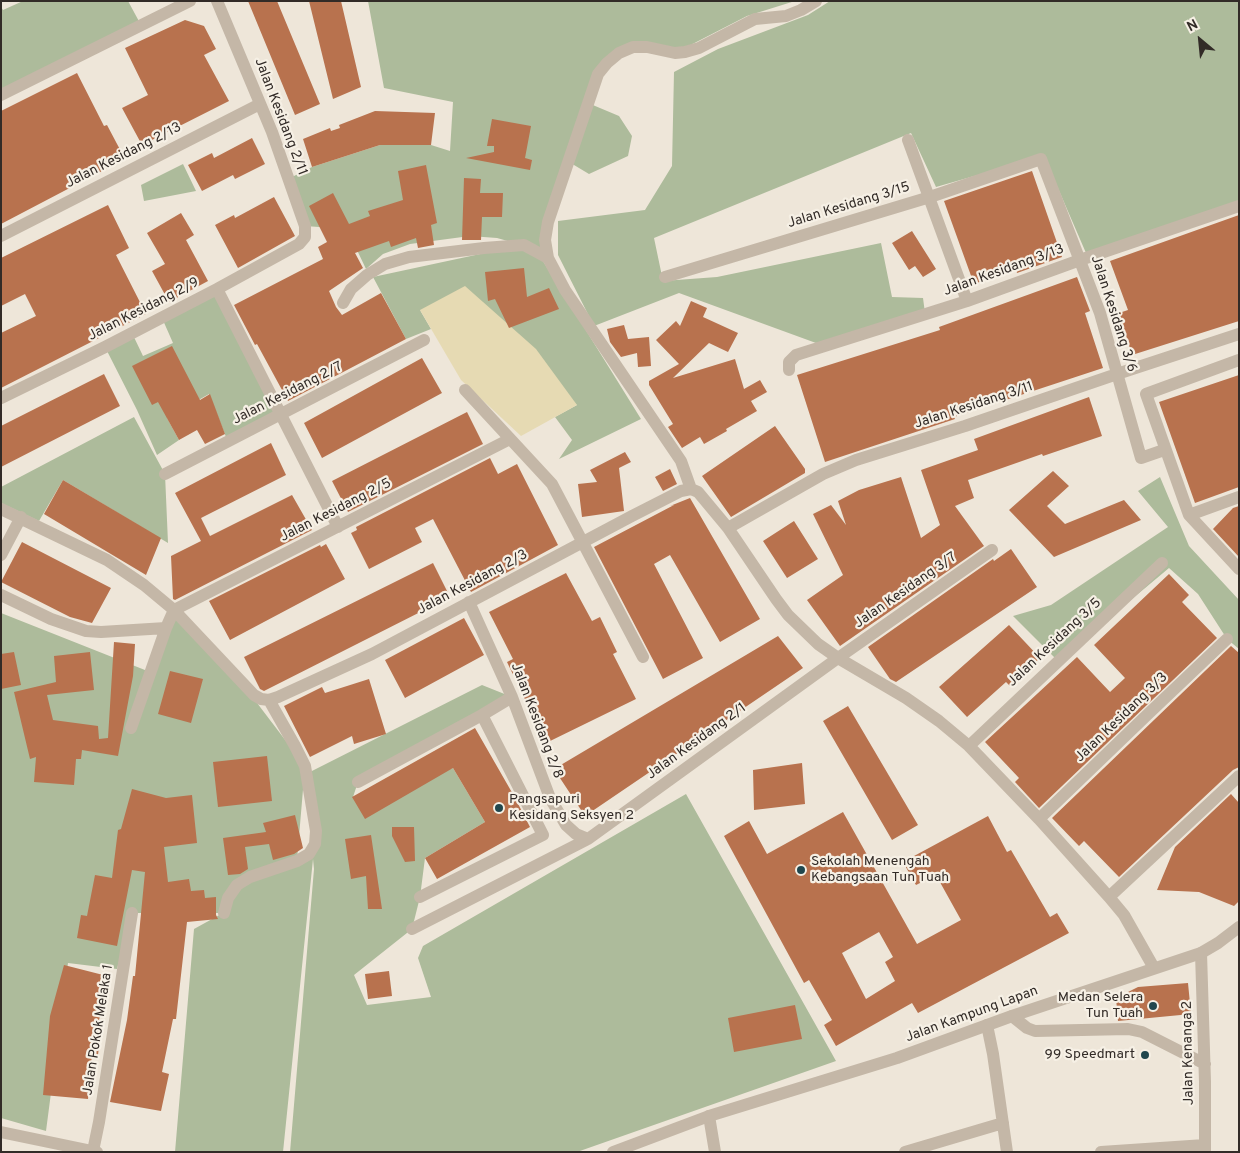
<!DOCTYPE html>
<style>
body{margin:0}
#map{position:relative;width:1240px;height:1153px;overflow:hidden;background:#eee6d9;font-family:Overpass,sans-serif}
canvas{display:block}
.frame{position:absolute;inset:0;border:2px solid #322b27;pointer-events:none}
.north{position:absolute;left:1175px;top:15px;width:50px;height:50px;-webkit-text-stroke:4px #f6f0e5;paint-order:stroke;rotate:332deg;font-size:14px;font-weight:700;line-height:20px;text-align:center;color:#322b27}
.north::after{content:'';display:block;margin:auto;width:18px;height:22px;background:#322b27;clip-path:polygon(50% 0,100% 100%,50% 72%,0 100%)}
</style>
<div id="map">
<canvas width="1240" height="1153"></canvas>
<div class="frame"></div>
<div class="north">N</div>
</div>
<script>
const g = document.querySelector('canvas').getContext('2d');
g.lineJoin = 'round';
function fill(path, color) { g.fillStyle = color; g.fill(path, 'evenodd'); }
const toPath = rows => new Path2D(rows.map(r => 'M' + r).join(''));
function strokePath(path, color, width, dash) { g.strokeStyle = color; g.lineWidth = width; g.lineCap = dash ? 'butt' : 'round'; g.setLineDash(dash || []); g.stroke(path); }
function write(font, color, halo, rows, align = 'center') {
  g.font = font + ' Overpass,sans-serif'; g.lineWidth = 4.5; g.setLineDash([]); g.textBaseline = 'middle'; g.strokeStyle = halo; g.fillStyle = color; for (const [text, x, y, turn = 0] of rows) {
    g.save(); g.translate(x, y); g.rotate((+turn || 0) * Math.PI / 180); g.textAlign = isNaN(turn) ? turn : align; if (halo) g.strokeText(text, 0, 0); g.fillText(text, 0, 0); g.restore();
  }
}
fill(toPath([
 [23,1,128,1,141,25,1,96,1,7,3,10],
 [368,1,795,1,747,16,675,53,633,47,598,74,588,103,619,116,632,136,628,156,589,174,569,162,538,253,641,419,559,459,572,440,555,417,577,405,420,310,431,329,406,339,373,277,522,245,497,238,470,236,410,244,383,254,366,269,347,229,305,226,288,179,312,167,380,145,431,145,450,151,453,102,384,88],
 [830,1,1239,1,1239,201,1086,253,1044,156,936,187,911,133,654,238,663,281,717,277,881,243,892,297,923,298,925,313,816,343,679,293,594,326,558,255,558,221,645,210,672,166,674,72,718,49,808,15],
 [183,164,196,191,144,201,141,185],
 [217,289,280,414,226,437,209,394,167,418,179,440,157,455,137,410,105,347,132,333,143,356,173,343,162,318],
 [134,417,165,474,168,543,63,480,39,521,1,503,1,487],
 [1160,477,1189,546,1239,600,1239,649,1227,639,1198,594,1169,568,1058,661,1013,616,1051,605,1168,527,1138,491],
 [174,610,238,678,305,766,297,860,313,855,306,774,482,685,512,697,358,782,353,797,453,768,485,822,425,858,420,897,412,929,354,975,367,1005,431,997,418,958,423,946,686,794,836,1061,577,1152,290,1152,314,869,313,859,283,1152,175,1152,194,929,223,913,132,913,117,969,68,963,46,1131,1,1118,1,613,150,672]
]), '#adbb9b');
fill(toPath([
 [465,286,536,349,577,405,521,436,461,380,420,310]
]), '#e6dab3');
fill(toPath([
 [248,1,277,1,320,104,295,115],
 [309,1,341,1,361,87,333,99],
 [185,20,204,26,216,49,204,55,229,101,142,145,122,108,148,95,125,48],
 [77,73,104,126,107,125,125,159,1,224,1,111],
 [375,111,435,113,431,145,380,145,312,167,303,139,330,128,331,131,340,128,339,125],
 [492,119,531,126,525,158,532,160,530,170,466,158,494,152,494,146,487,146],
 [252,138,265,164,235,179,233,175,202,191,188,165,212,153,214,158],
 [426,165,437,223,431,225,434,245,418,248,416,238,391,247,389,241,355,253,363,268,329,291,336,307,342,315,381,293,406,339,288,401,257,344,255,345,234,305,323,259,318,247,327,242,309,206,333,193,349,224,370,216,368,211,403,200,398,171],
 [1032,171,1062,257,1017,273,1016,269,974,284,944,201],
 [464,178,481,179,480,193,503,193,502,217,482,217,481,240,462,240],
 [274,197,295,236,238,268,215,225,234,215,235,218],
 [108,205,129,248,116,255,146,314,1,388,1,333,36,316,25,294,1,306,1,258],
 [181,213,194,235,186,240,208,281,169,302,152,271,165,264,147,233],
 [1239,215,1239,321,1132,355,1119,313,1128,310,1110,261],
 [912,231,936,269,923,277,915,266,909,270,892,243],
 [524,268,527,297,549,288,559,309,509,328,495,299,488,301,485,272],
 [1077,277,1090,311,1085,313,1103,368,954,417,955,419,825,462,797,375,940,330,939,327],
 [691,301,707,308,703,317,738,333,728,352,709,343,673,378,735,359,744,389,760,380,767,392,751,401,757,411,726,429,727,431,704,444,700,437,682,448,668,427,673,424,649,385,649,381,679,364,656,340,676,321,680,326],
 [624,325,628,339,649,337,651,366,638,367,637,353,621,357,610,342,607,329],
 [172,346,200,400,210,394,225,434,205,444,197,430,179,440,158,402,152,405,132,366],
 [422,358,442,393,322,458,304,423],
 [104,374,120,406,1,467,1,426],
 [1239,375,1239,487,1195,503,1159,402],
 [1089,397,1102,436,1043,456,1042,454,968,480,974,498,955,506,984,546,840,646,807,600,843,575,813,514,831,505,846,525,838,501,859,490,901,477,921,538,940,525,921,470,978,450,974,439],
 [467,412,483,444,348,512,332,481],
 [775,426,805,469,805,473,731,517,702,476],
 [271,443,286,475,201,518,210,536,292,495,312,530,175,600,173,599,171,556,201,541,175,493],
 [625,452,631,462,619,468,624,511,582,517,578,484,597,482,590,470],
 [490,458,498,474,517,464,558,545,471,592,433,519,415,528,422,542,369,569,351,533,357,530,356,527],
 [670,469,677,484,663,491,655,477],
 [1053,471,1069,486,1047,506,1065,524,1124,500,1141,520,1054,557,1009,510],
 [63,480,161,538,146,575,44,514],
 [690,498,760,619,720,642,670,555,654,564,703,658,663,679,594,547,674,505,670,506],
 [1239,506,1239,557,1213,529,1233,508],
 [794,521,818,559,787,578,763,541],
 [22,542,111,588,92,623,70,617,1,582],
 [326,544,345,579,230,640,209,601,320,545,321,547],
 [1011,549,1037,587,896,682,890,679,868,647,993,559,994,561],
 [433,563,450,597,264,691,260,689,244,657],
 [566,573,592,621,600,617,617,652,613,654,636,699,546,743,507,662,513,659,489,612],
 [1169,574,1189,595,1182,602,1217,638,1039,808,1015,782,1019,778,985,742,1077,657,1110,692,1125,678,1094,645],
 [464,618,484,655,405,698,385,660],
 [1009,625,1040,658,1010,686,1006,682,967,717,939,687],
 [778,636,803,668,585,816,554,769],
 [114,642,135,644,133,676,118,756,82,750,81,759,76,759,74,785,34,782,36,757,30,759,14,692,56,682,54,656,90,652,94,690,47,695,53,720,98,726,99,739,108,738],
 [1231,646,1239,653,1239,767,1233,770,1119,877,1084,841,1079,846,1052,818],
 [14,652,21,685,1,689,1,654],
 [170,671,203,679,191,723,158,714],
 [369,679,386,734,354,744,352,736,310,757,284,706,322,687,325,693],
 [848,706,918,825,892,840,823,721],
 [475,728,514,796,530,827,437,879,425,858,485,822,453,768,365,819,352,797],
 [267,756,272,801,218,807,213,762],
 [802,763,805,804,754,810,753,770],
 [132,789,166,798,192,795,197,843,164,847,168,882,189,879,191,891,204,890,205,898,216,897,216,915,218,919,187,922,176,1019,173,1019,162,1072,169,1074,161,1111,110,1102,127,1020,133,976,135,976,145,872,132,870,117,946,77,938,81,915,87,916,95,875,112,878,118,830,121,829],
 [1231,794,1239,803,1239,901,1234,906,1199,892,1157,890,1175,847],
 [843,812,917,944,961,920,936,875,916,885,903,862,988,816,1007,852,1011,850,1050,917,1057,913,1069,933,918,1013,912,1003,836,1046,824,1025,832,1020,809,980,804,983,724,836,749,821,767,854],
 [879,932,893,957,885,962,895,981,866,999,842,953],
 [295,815,303,848,294,854,273,860,269,844,245,847,248,869,240,874,228,875,223,838,266,832,263,823],
 [392,827,414,827,415,861,405,862,392,836],
 [371,835,382,909,368,909,366,876,351,879,345,839],
 [64,965,111,977,99,1020,102,1020,98,1055,92,1054,88,1099,43,1095,50,1016],
 [389,971,392,996,368,999,365,974],
 [1188,983,1191,1014,1118,1021,1116,998,1138,987],
 [795,1005,802,1039,734,1052,728,1018]
]), '#b8724e');
strokePath(toPath([
 [816,1,801,10,786,16,755,19,699,48,685,52,675,53,647,47,633,47,619,53,607,63,598,74,548,222,545,240,548,258,565,290,681,461,691,489,698,492,728,528,776,599,788,615,818,644,838,658,906,698,939,721,969,746,1039,819,1109,897,1124,915,1154,968],
 [1,95,190,1],
 [908,140,967,301],
 [1,236,260,104],
 [665,277,930,197,1041,159,1100,313,1141,458,1164,450],
 [217,289,338,527],
 [343,303,351,289,367,275,385,264,409,257,484,248,524,245,548,258],
 [1239,360,1146,394,1189,515,1239,569],
 [789,370,789,362,796,355,967,301,1080,260,1239,206],
 [465,390,552,484,643,657],
 [1,398,105,347,217,289,299,244,305,237,305,226,272,132,217,1],
 [165,474,424,340],
 [1,509,107,560,144,585,174,610,254,695,261,699,269,700,278,697,372,654,632,516,681,491,691,489],
 [1189,515,1239,497],
 [728,528,823,474,856,460,965,426,1117,374,1239,334],
 [1,555,21,517],
 [1,595,51,619,86,631,101,632,166,628],
 [469,602,512,697,550,798,566,825,576,834,588,839],
 [131,728,166,628,174,610,510,439],
 [969,746,1162,563],
 [358,782,482,715,512,697],
 [1039,819,1147,715,1227,639],
 [420,897,543,835,482,715],
 [1109,897,1239,776],
 [224,913,228,898,237,885,250,877,297,861,309,854,315,844,316,831,305,766,295,746,269,700],
 [412,929,588,839,838,658,992,550],
 [1201,953,1205,1082,1205,1152],
 [1012,1016,1027,1028,1035,1031,1128,1029,1142,1032,1205,1064],
 [987,1025,993,1054,1007,1152],
 [709,1116,715,1152],
 [93,1151,99,1122,132,913],
 [905,1152,1003,1123],
 [1101,1152,1205,1145]
]), '#c4b7a7', 12);
strokePath(toPath([
 [1,1132,97,1152],
 [613,1152,709,1116,897,1058,1012,1016,1201,953,1218,943,1239,927]
]), '#c4b7a7', 12);
for (const [x, y, r, color] of [
 [499,808,5,"#21474e"],
 [801,870,5,"#21474e"],
 [1153,1006,5,"#21474e"],
 [1145,1055,5,"#21474e"]
]) { const dot = new Path2D(); dot.arc(x, y, r, 0, 2 * Math.PI); g.fillStyle = color; g.fill(dot); strokePath(dot, '#f6f0e5', 2); }
write('14px', '#322b27', '#f6f0e5', [
 ["Jalan Kesidang 2/11",280,117,69],
 ["Jalan Kesidang 2/13",124,156,-27],
 ["Jalan Kesidang 3/15",849,206,-17],
 ["Jalan Kesidang 3/13",1004,271,-20],
 ["Jalan Kesidang 2/9",144,310,-27],
 ["Jalan Kesidang 3/6",1113,314,72],
 ["Jalan Kesidang 2/7",288,394,-27],
 ["Jalan Kesidang 3/11",974,406,-18],
 ["Jalan Kesidang 2/5",336,511,-27],
 ["Jalan Kesidang 2/3",473,583,-28],
 ["Jalan Kesidang 3/7",906,591,-35],
 ["Jalan Kesidang 3/5",1055,643,-43],
 ["Jalan Kesidang 3/3",1122,718,-44],
 ["Jalan Kesidang 2/8",536,721,69],
 ["Jalan Kesidang 2/1",697,742,-36],
 ["Jalan Kampung Lapan",972,1015,-20],
 ["Jalan Pokok Melaka 1",99,1030,-81],
 ["Jalan Kenanga 2",1189,1053,-91]
]);
write('14px', '#322b27', '#f6f0e5', [
 ["Pangsapuri",509,800],
 ["Kesidang Seksyen 2",509,816],
 ["Sekolah Menengah",811,862],
 ["Kebangsaan Tun Tuah",811,878],
 ["Medan Selera",1143,998,"right"],
 ["Tun Tuah",1143,1014,"right"],
 ["99 Speedmart",1135,1055,"right"]
], 'left');
</script>
